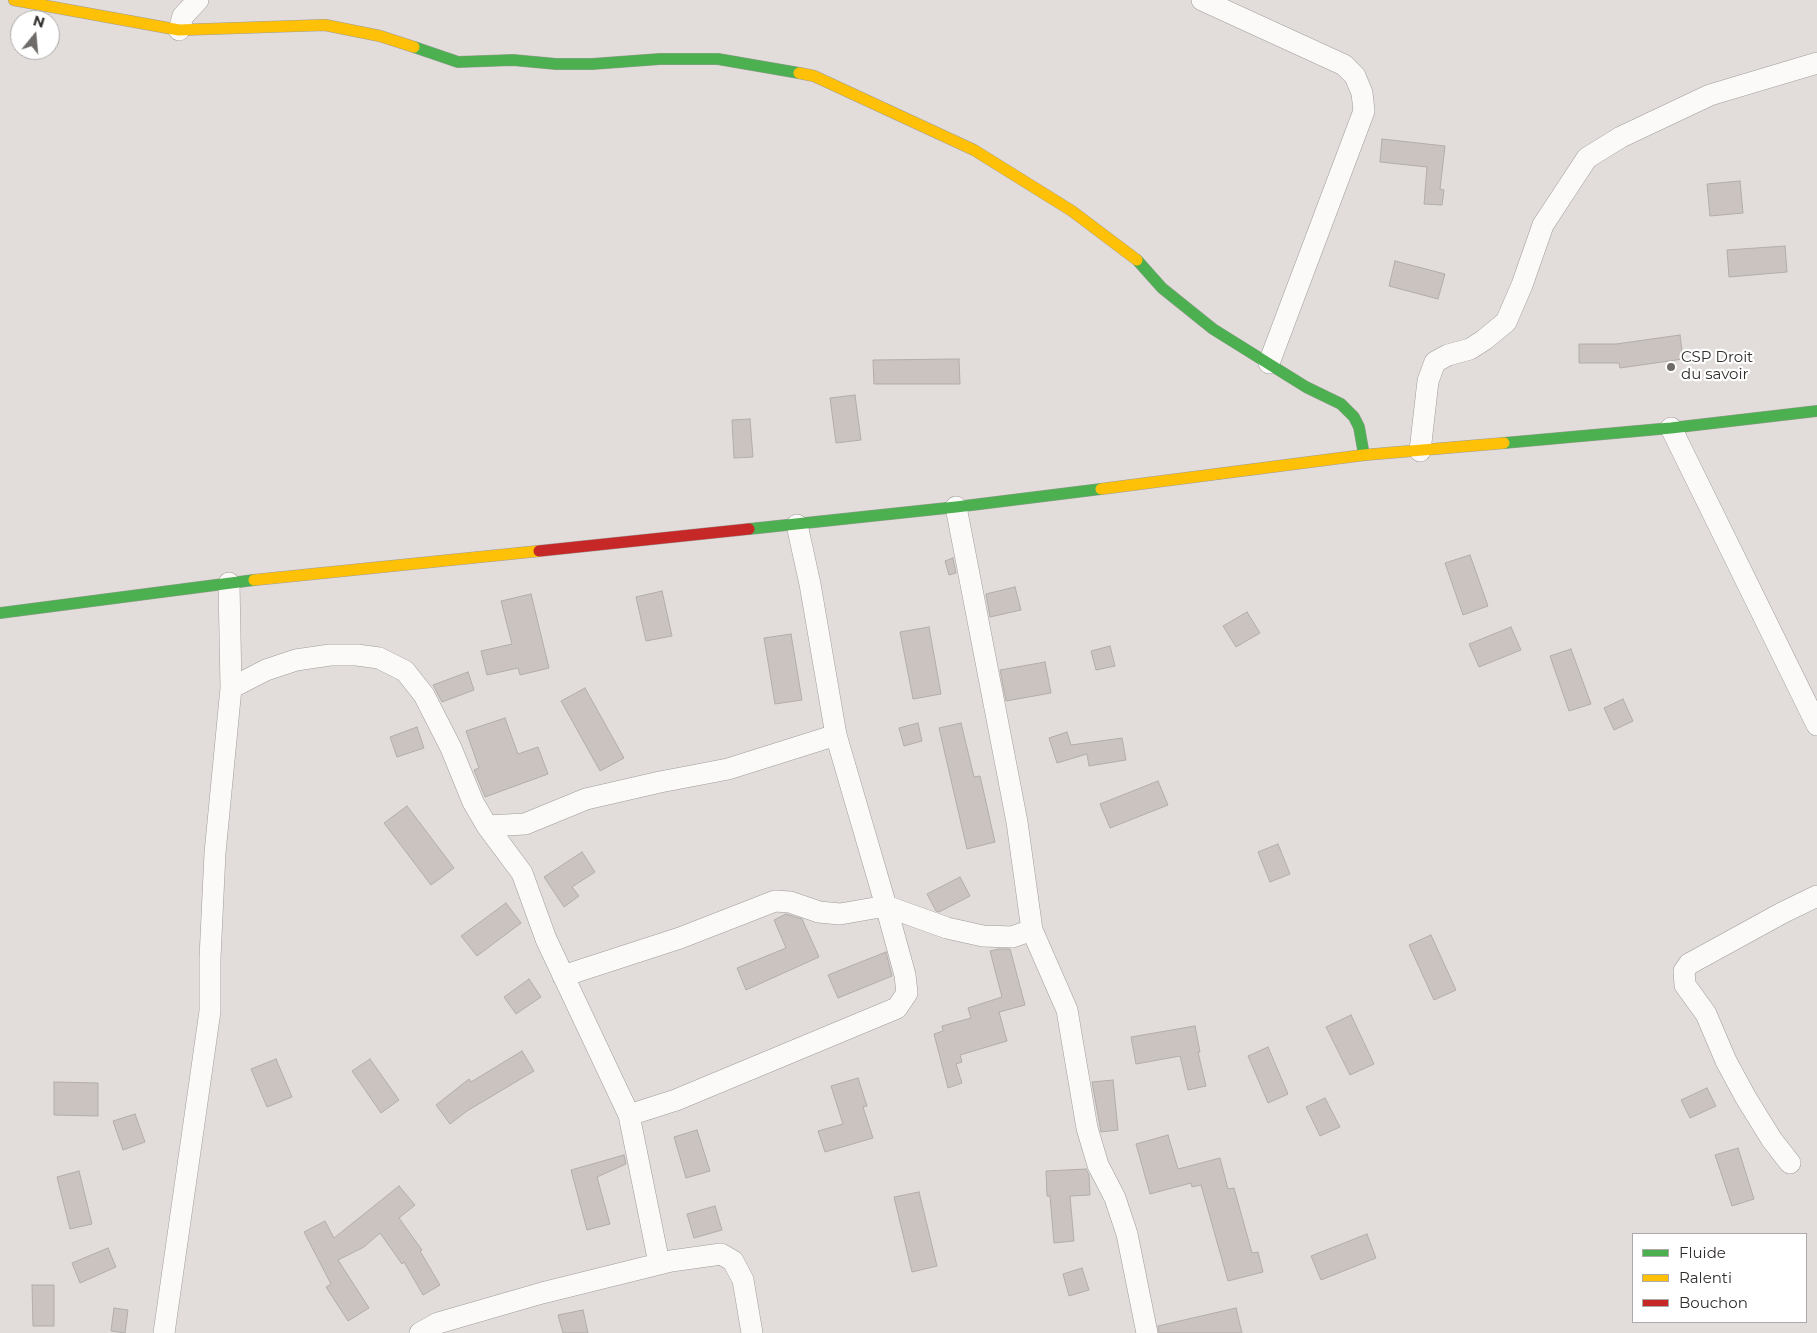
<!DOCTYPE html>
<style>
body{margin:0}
#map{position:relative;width:1817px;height:1333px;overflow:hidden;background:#e2ddda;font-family:Montserrat,sans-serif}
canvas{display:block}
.legend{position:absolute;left:1632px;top:1233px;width:175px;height:90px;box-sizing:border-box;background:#fff;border:1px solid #acabaa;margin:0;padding:6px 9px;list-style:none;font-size:15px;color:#302d2b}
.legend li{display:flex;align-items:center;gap:10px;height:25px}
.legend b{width:25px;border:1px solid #acabaa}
.north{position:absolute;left:10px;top:10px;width:50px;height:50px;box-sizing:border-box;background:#fff;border:1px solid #acabaa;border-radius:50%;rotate:17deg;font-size:14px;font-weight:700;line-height:20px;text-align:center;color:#302d2b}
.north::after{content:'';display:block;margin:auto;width:18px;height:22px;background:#6e6b68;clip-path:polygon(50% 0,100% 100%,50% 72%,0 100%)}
</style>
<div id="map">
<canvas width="1817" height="1333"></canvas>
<ul class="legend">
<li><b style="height:6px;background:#4caf50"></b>Fluide</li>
<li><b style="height:6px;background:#ffc107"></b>Ralenti</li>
<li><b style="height:6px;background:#c62828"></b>Bouchon</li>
</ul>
<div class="north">N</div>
</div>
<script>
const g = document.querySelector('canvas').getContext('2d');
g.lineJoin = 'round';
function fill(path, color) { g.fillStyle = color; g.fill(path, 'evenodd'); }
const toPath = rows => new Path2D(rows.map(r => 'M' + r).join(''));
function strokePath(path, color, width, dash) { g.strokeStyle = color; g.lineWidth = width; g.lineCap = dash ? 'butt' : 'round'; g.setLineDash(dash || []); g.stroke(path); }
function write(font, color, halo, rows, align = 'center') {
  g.font = font + ' Montserrat,sans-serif'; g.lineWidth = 4.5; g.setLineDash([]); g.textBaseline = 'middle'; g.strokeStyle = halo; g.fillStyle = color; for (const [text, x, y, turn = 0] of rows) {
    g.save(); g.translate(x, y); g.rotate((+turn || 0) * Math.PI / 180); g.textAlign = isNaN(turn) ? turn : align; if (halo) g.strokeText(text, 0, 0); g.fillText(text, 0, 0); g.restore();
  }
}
const building = toPath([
 [1382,139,1445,146,1440,189,1444,190,1442,205,1424,204,1427,167,1380,162,1382,139],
 [1740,181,1743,213,1710,216,1707,184,1740,181],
 [1785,246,1787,272,1729,277,1727,250,1785,246],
 [1395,261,1445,274,1438,299,1389,286,1395,261],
 [1680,335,1683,359,1620,368,1619,363,1579,363,1579,344,1616,344,1680,335],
 [959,359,960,384,874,384,873,360,959,359],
 [855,395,861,440,836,443,830,398,855,395],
 [750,419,753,457,734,458,732,420,750,419],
 [1470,555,1488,606,1463,615,1445,563,1470,555],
 [953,558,956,573,949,575,945,561,953,558],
 [1015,587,1021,610,990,617,986,594,1015,587],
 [662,591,672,636,646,641,636,597,662,591],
 [531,594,549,668,520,675,518,668,487,675,481,651,512,644,501,601,531,594],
 [1247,612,1260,633,1236,647,1223,626,1247,612],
 [929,627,941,694,913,699,900,632,929,627],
 [1511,627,1521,650,1479,667,1469,644,1511,627],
 [791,634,802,700,775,704,764,638,791,634],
 [1110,646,1115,666,1096,670,1091,651,1110,646],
 [1571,649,1591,704,1569,711,1550,656,1571,649],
 [1045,662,1051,693,1006,701,1000,670,1045,662],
 [468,672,474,690,442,702,433,685,468,672],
 [585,688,624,758,600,771,561,701,585,688],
 [1623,699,1633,721,1614,730,1604,708,1623,699],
 [505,718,518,754,538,747,548,774,485,797,474,770,479,768,466,731,505,718],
 [918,723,922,741,904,746,899,728,918,723],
 [961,723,974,777,980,776,995,842,967,849,939,728,961,723],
 [417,727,424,748,397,757,390,737,417,727],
 [1067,732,1071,745,1122,738,1126,760,1089,766,1087,754,1057,763,1049,738,1067,732],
 [1158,781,1168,805,1110,828,1100,804,1158,781],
 [407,806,454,868,431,885,384,823,407,806],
 [1278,844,1290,874,1270,882,1258,852,1278,844],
 [582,852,595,872,572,887,579,896,564,907,544,877,582,852],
 [960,877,970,896,939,912,936,911,927,894,960,877],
 [506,903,521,923,477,956,461,936,506,903],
 [786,914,802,919,819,957,746,990,737,968,786,948,774,920,786,914],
 [1431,935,1456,990,1434,1000,1409,945,1431,935],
 [999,949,1010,949,1025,1005,999,1012,1007,1041,960,1055,962,1062,956,1064,962,1083,948,1088,934,1034,943,1031,942,1026,971,1018,968,1008,1002,997,990,951,999,949],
 [886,952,892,976,838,998,828,975,886,952],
 [529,979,541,997,516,1014,504,997,529,979],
 [1351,1015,1374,1064,1350,1075,1326,1027,1351,1015],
 [1195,1026,1200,1052,1198,1052,1206,1086,1188,1090,1180,1056,1136,1064,1131,1037,1195,1026],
 [1268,1047,1288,1094,1268,1103,1248,1056,1268,1047],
 [522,1051,534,1071,467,1111,450,1124,436,1105,469,1079,471,1082,522,1051],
 [276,1059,292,1097,267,1107,251,1069,276,1059],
 [370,1059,399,1100,381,1113,352,1071,370,1059],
 [858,1078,867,1106,863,1107,873,1138,825,1152,818,1131,843,1124,831,1086,858,1078],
 [1113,1080,1118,1130,1101,1132,1092,1082,1113,1080],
 [54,1082,98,1083,98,1116,54,1115,54,1082],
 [1707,1088,1716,1106,1690,1118,1681,1100,1707,1088],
 [1325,1098,1340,1127,1320,1136,1306,1107,1325,1098],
 [135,1114,145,1142,123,1150,113,1121,135,1114],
 [697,1130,710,1171,686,1178,674,1137,697,1130],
 [1168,1135,1178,1169,1220,1158,1228,1189,1234,1188,1252,1253,1258,1252,1263,1272,1228,1281,1201,1185,1192,1187,1191,1183,1150,1194,1136,1144,1168,1135],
 [1738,1148,1754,1199,1732,1206,1715,1155,1738,1148],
 [624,1155,626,1164,597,1177,610,1224,587,1230,571,1170,624,1155],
 [1086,1169,1089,1175,1090,1195,1070,1196,1074,1241,1054,1243,1050,1196,1047,1196,1046,1171,1086,1169],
 [79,1171,92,1224,70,1229,57,1177,79,1171],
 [399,1186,415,1205,399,1218,422,1250,420,1251,440,1285,423,1295,404,1262,402,1264,380,1233,364,1247,338,1260,369,1308,348,1321,326,1287,331,1284,304,1232,325,1221,334,1238,399,1186],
 [919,1192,937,1266,912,1272,894,1197,919,1192],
 [715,1206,722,1230,694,1238,687,1214,715,1206],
 [1367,1234,1376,1258,1321,1280,1311,1256,1367,1234],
 [108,1248,116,1267,80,1283,72,1263,108,1248],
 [1082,1268,1089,1290,1069,1296,1063,1274,1082,1268],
 [32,1285,54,1285,54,1326,33,1326,32,1285],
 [114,1308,128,1310,125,1333,111,1331,114,1308],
 [1236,1308,1242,1333,1159,1333,1158,1326,1236,1308],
 [583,1310,588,1333,563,1333,558,1315,583,1310]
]);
fill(building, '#cbc3bf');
strokePath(building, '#b1adab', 1);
const street = toPath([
 [1202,0,1344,65,1355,76,1362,93,1364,111,1269,363],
 [179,30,183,16,198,0],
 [1671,428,1817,725],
 [1420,451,1428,381,1435,362,1448,355,1470,349,1484,340,1506,322,1522,285,1543,225,1587,158,1621,137,1710,95,1817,63],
 [956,507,1017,822,1032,930,1067,1010,1087,1128,1098,1165,1115,1198,1127,1234,1147,1333],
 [231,688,266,670,296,660,330,655,357,655,379,658,405,671,424,695,451,748,473,802,487,826,522,873,546,939,629,1115,659,1263],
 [487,826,525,824,586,799,660,782,728,769,836,735],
 [563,976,680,938,775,901,790,902,819,912,840,914,886,906,947,928,983,936,1012,937,1032,930],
 [629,1115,676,1100,897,1008,907,993,905,975,886,906,836,735,810,584,797,525],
 [1790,1163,1772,1140,1746,1098,1726,1061,1706,1014,1685,985,1684,971,1689,964,1782,913,1817,896],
 [164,1333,210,1011,210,958,215,853,231,688,229,583],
 [420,1333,438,1323,542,1293,671,1261,721,1254,733,1261,743,1280,752,1333]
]);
const fast = toPath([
 [414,47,458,62,513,60,556,64,592,64,660,59,718,59,799,73],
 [1137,260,1162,288,1213,329,1306,387,1341,404,1354,417,1359,427,1364,455],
 [1504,443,1671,428,1817,411],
 [749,529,956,507,1101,489],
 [0,613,254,580]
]);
const slow = toPath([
 [14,0,179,30,325,25,380,36,414,47],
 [799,73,814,76,974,150,1072,211,1137,260],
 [1101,489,1364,455,1504,443],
 [254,580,539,551]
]);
const jam = toPath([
 [539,551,749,529]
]);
strokePath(street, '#9f9c9a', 22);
strokePath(fast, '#9f9c9a', 12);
strokePath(slow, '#9f9c9a', 12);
strokePath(jam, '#9f9c9a', 12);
strokePath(street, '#fbfaf9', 21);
strokePath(fast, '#4caf50', 11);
strokePath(slow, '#ffc107', 11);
strokePath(jam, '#c62828', 11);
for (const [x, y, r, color] of [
 [1671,367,5,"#6e6b68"]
]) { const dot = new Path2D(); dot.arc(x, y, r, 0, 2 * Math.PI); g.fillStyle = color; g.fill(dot); strokePath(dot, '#fff', 2); }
write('15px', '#302d2b', '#fff', [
 ["CSP Droit",1681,358],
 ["du savoir",1681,375]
], 'left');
</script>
